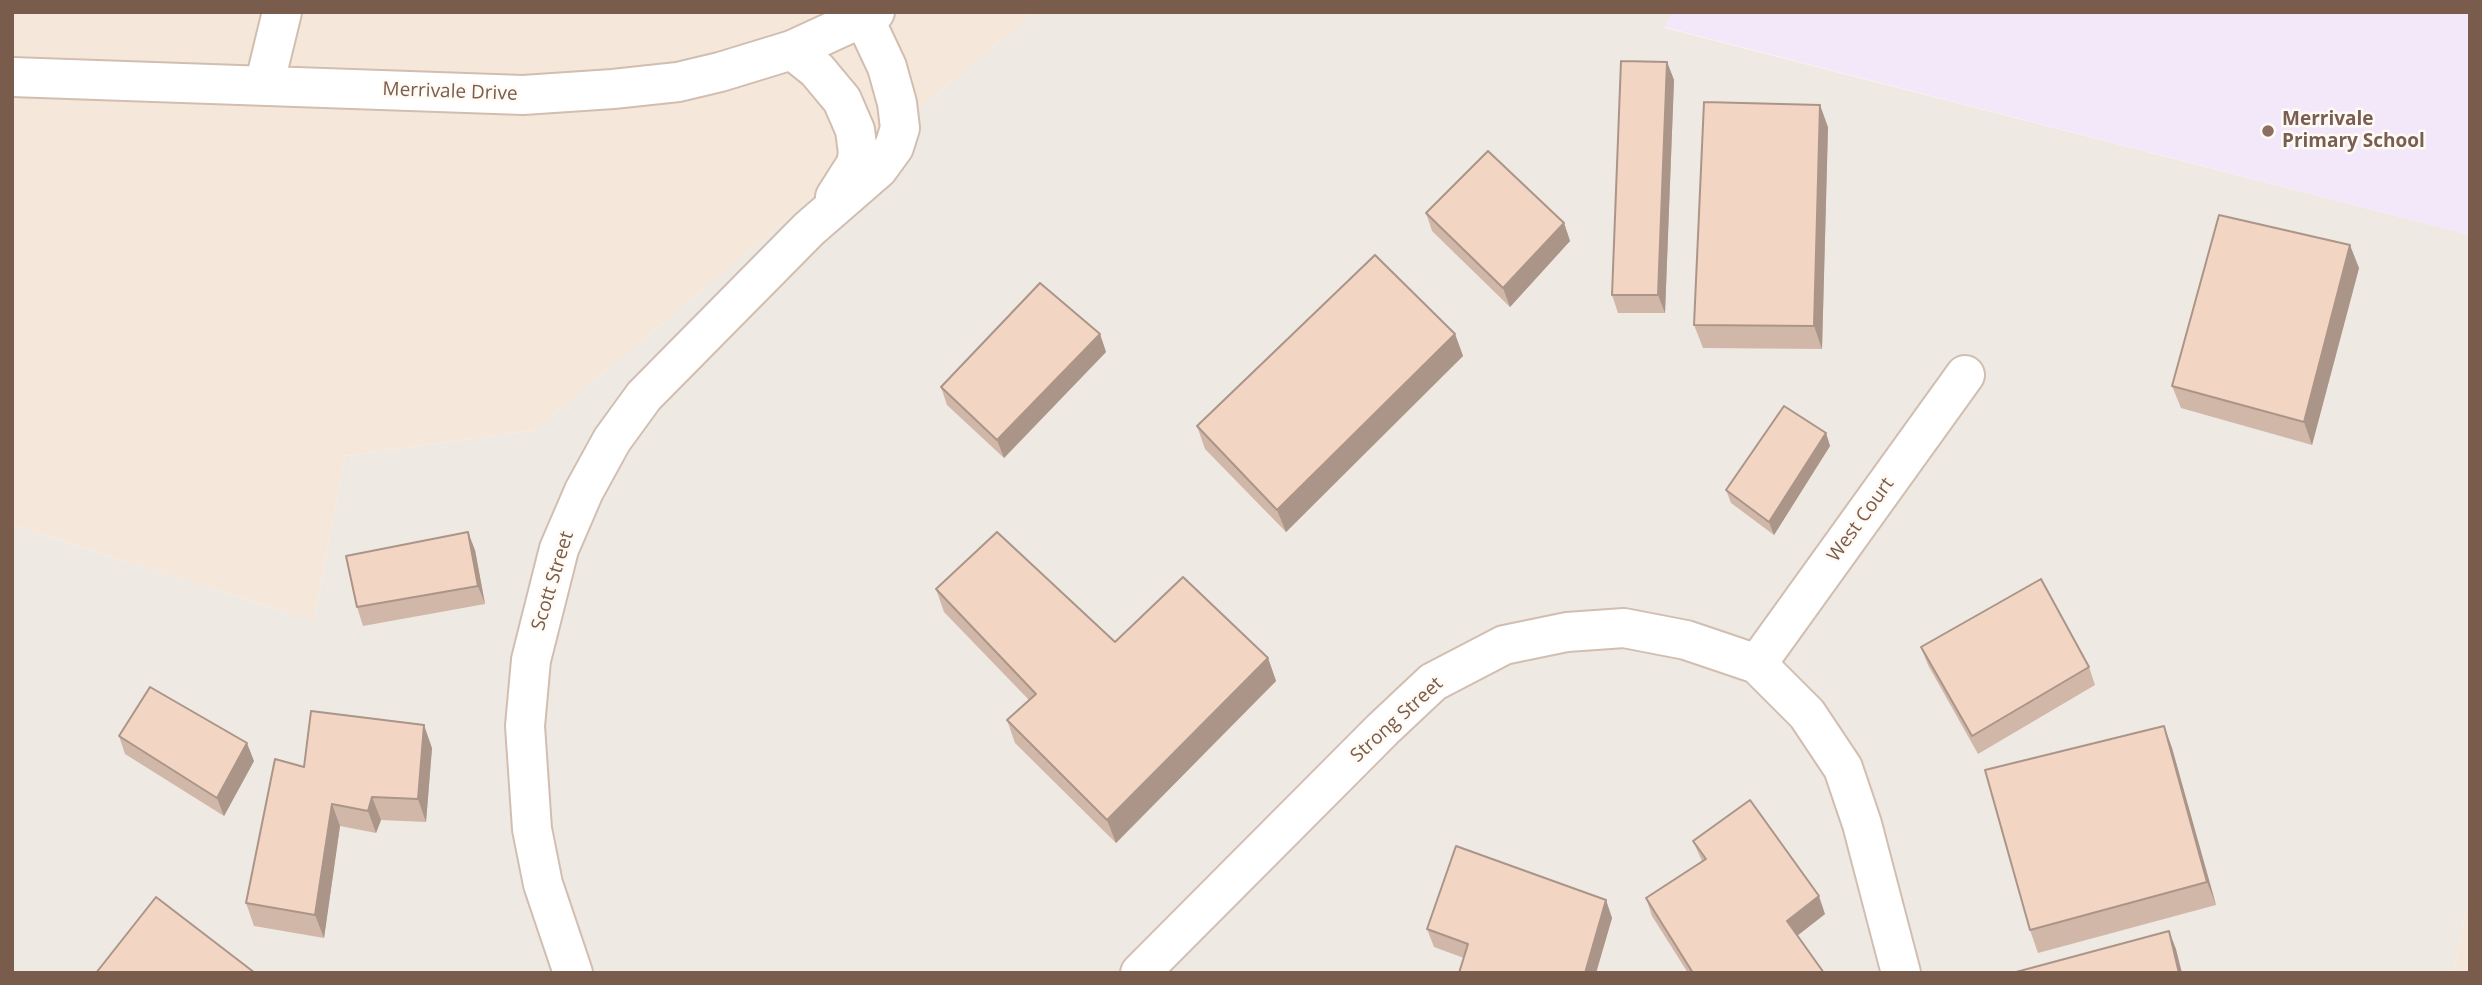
<!DOCTYPE html>
<style>
body{margin:0}
#map{position:relative;width:2482px;height:985px;overflow:hidden;background:#fdf6ec;font-family:"Open Sans",sans-serif}
canvas{display:block}
.frame{position:absolute;inset:0;border:14px solid #7a5c4d;pointer-events:none}
</style>
<div id="map">
<canvas width="2482" height="985"></canvas>
<div class="frame"></div>
</div>
<script>
const g = document.querySelector('canvas').getContext('2d');
g.lineJoin = 'round';
function fill(path, color) { g.fillStyle = color; g.fill(path, 'evenodd'); }
const toPath = rows => new Path2D(rows.map(r => 'M' + r).join(''));
function strokePath(path, color, width, dash) { g.strokeStyle = color; g.lineWidth = width; g.lineCap = dash ? 'butt' : 'round'; g.setLineDash(dash || []); g.stroke(path); }
function write(font, color, halo, rows, align = 'center') {
  g.font = font + ' "Open Sans",sans-serif'; g.lineWidth = 5; g.setLineDash([]); g.textBaseline = 'middle'; g.strokeStyle = halo; g.fillStyle = color; for (const [text, x, y, turn = 0] of rows) {
    g.save(); g.translate(x, y); g.rotate((+turn || 0) * Math.PI / 180); g.textAlign = isNaN(turn) ? turn : align; if (halo) g.strokeText(text, 0, 0); g.fillText(text, 0, 0); g.restore();
  }
}
fill(toPath([
 [12,12,1035,12,535,430,345,456,314,621,12,525],
 [2470,891,2470,973,2453,973]
]), '#f5e8da');
fill(toPath([
 [1035,12,1674,12,1665,28,2470,235,2470,891,2453,973,12,973,12,525,314,621,345,456,535,430]
]), '#efe9e4');
fill(toPath([
 [1674,12,2470,12,2470,235,1664,27]
]), '#f3e8fa');
const minor = toPath([
 [792,50,817,70,842,100,855,130,858,153,856,164,835,197],
 [12,77,523,95,613,89,678,82,720,72,792,50,875,12],
 [264,86,282,12],
 [1757,664,1965,375],
 [573,973,543,884,532,829,525,726,531,660,559,549,584,491,612,440,644,396,809,229,878,169,894,147,900,128,897,103,887,67,864,18],
 [1140,973,1383,729,1433,682,1504,645,1567,632,1624,628,1686,640,1757,664,1807,714,1843,768,1862,824,1901,973]
]);
strokePath(minor, '#d1beb0', 42);
strokePath(minor, '#fff', 38);
fill(toPath([
 [1667,62,1674,80,1665,313,1618,313,1612,295],
 [1828,127,1822,349,1703,348,1694,325],
 [1426,213,1564,223,1570,241,1510,307,1432,231],
 [2359,268,2312,445,2181,408,2172,386],
 [1100,334,1106,352,1004,458,947,405,941,387],
 [1455,334,1463,356,1286,532,1205,449,1197,426],
 [1826,433,1830,446,1774,535,1731,503,1726,490],
 [475,550,485,604,363,626,357,607],
 [936,589,1115,642,1268,658,1276,681,1116,843,1015,743,1007,720,1029,700,944,612],
 [1921,647,2089,667,2095,685,1978,754,1928,665],
 [2164,726,2172,748,2216,905,2038,953,2030,930],
 [119,736,254,761,224,816,125,754],
 [432,748,426,822,381,820,376,833,340,826,324,938,254,926,246,903,304,767],
 [1693,841,1825,914,1797,936,1824,973,1688,973,1652,916,1646,898,1702,861],
 [1606,900,1612,918,1596,973,1459,973,1464,958,1434,947,1427,929]
]), '#d1b7a8');
fill(toPath([
 [1667,62,1674,80,1665,313,1658,295],
 [1820,105,1828,127,1822,349,1814,326],
 [1564,223,1570,241,1510,307,1503,288],
 [2350,245,2359,268,2312,445,2304,422],
 [1100,334,1106,352,1004,458,997,440],
 [1455,334,1463,356,1286,532,1277,510],
 [1826,433,1830,446,1774,535,1769,522],
 [468,532,475,550,485,604,478,586],
 [1268,658,1276,681,1116,843,1107,820],
 [424,725,432,748,426,822,418,799],
 [2164,726,2172,748,2216,905,2207,882],
 [247,743,254,761,224,816,217,798],
 [372,797,381,820,376,833,368,811],
 [332,804,340,826,324,938,315,915],
 [1819,896,1825,914,1793,939,1787,921],
 [1606,900,1612,918,1596,973,1585,973],
 [2169,931,2176,949,2182,973,2179,973]
]), '#aa9588');
const building = toPath([
 [1621,61,1667,62,1658,295,1612,295,1621,61],
 [1704,102,1820,105,1814,326,1694,325,1704,102],
 [1488,151,1564,223,1503,288,1426,213,1488,151],
 [2219,215,2350,245,2304,422,2172,386,2219,215],
 [1375,255,1455,334,1277,510,1197,426,1375,255],
 [1040,283,1100,334,997,440,941,387,1040,283],
 [1784,406,1826,433,1769,522,1726,490,1784,406],
 [468,532,478,586,357,607,346,556,468,532],
 [997,532,1115,642,1183,577,1268,658,1107,820,1007,720,1036,694,936,589,997,532],
 [2041,579,2089,667,1972,736,1921,647,2041,579],
 [150,687,247,743,217,798,119,736,150,687],
 [311,711,424,725,418,799,372,797,368,811,332,804,315,915,246,903,275,759,304,767,311,711],
 [2164,726,2207,882,2030,930,1985,770,2164,726],
 [1750,800,1819,896,1787,921,1824,973,1693,973,1646,898,1706,859,1693,841,1750,800],
 [1456,846,1606,900,1585,973,1459,973,1468,944,1427,929,1456,846],
 [156,897,255,973,96,973,156,897],
 [2169,931,2179,973,2016,973,2016,972,2169,931]
]);
fill(building, '#f3d5c3');
strokePath(building, '#aa9588', 2);
for (const [x, y, r, color] of [
 [2268,131,7,"#8d6e63"]
]) { const dot = new Path2D(); dot.arc(x, y, r, 0, 2 * Math.PI); g.fillStyle = color; g.fill(dot); strokePath(dot, '#fffaf3', 2.5); }
write('19px', '#7a5c4d', '#fffaf3', [
 ["Merrivale Drive",450,92,2],
 ["West Court",1861,520,-54],
 ["Scott Street",553,581,-73],
 ["Strong Street",1397,720,-42]
]);
write('bold 19px', '#785e54', '#fffaf3', [
 ["Merrivale",2282,120],
 ["Primary School",2282,142]
], 'left');
</script>
